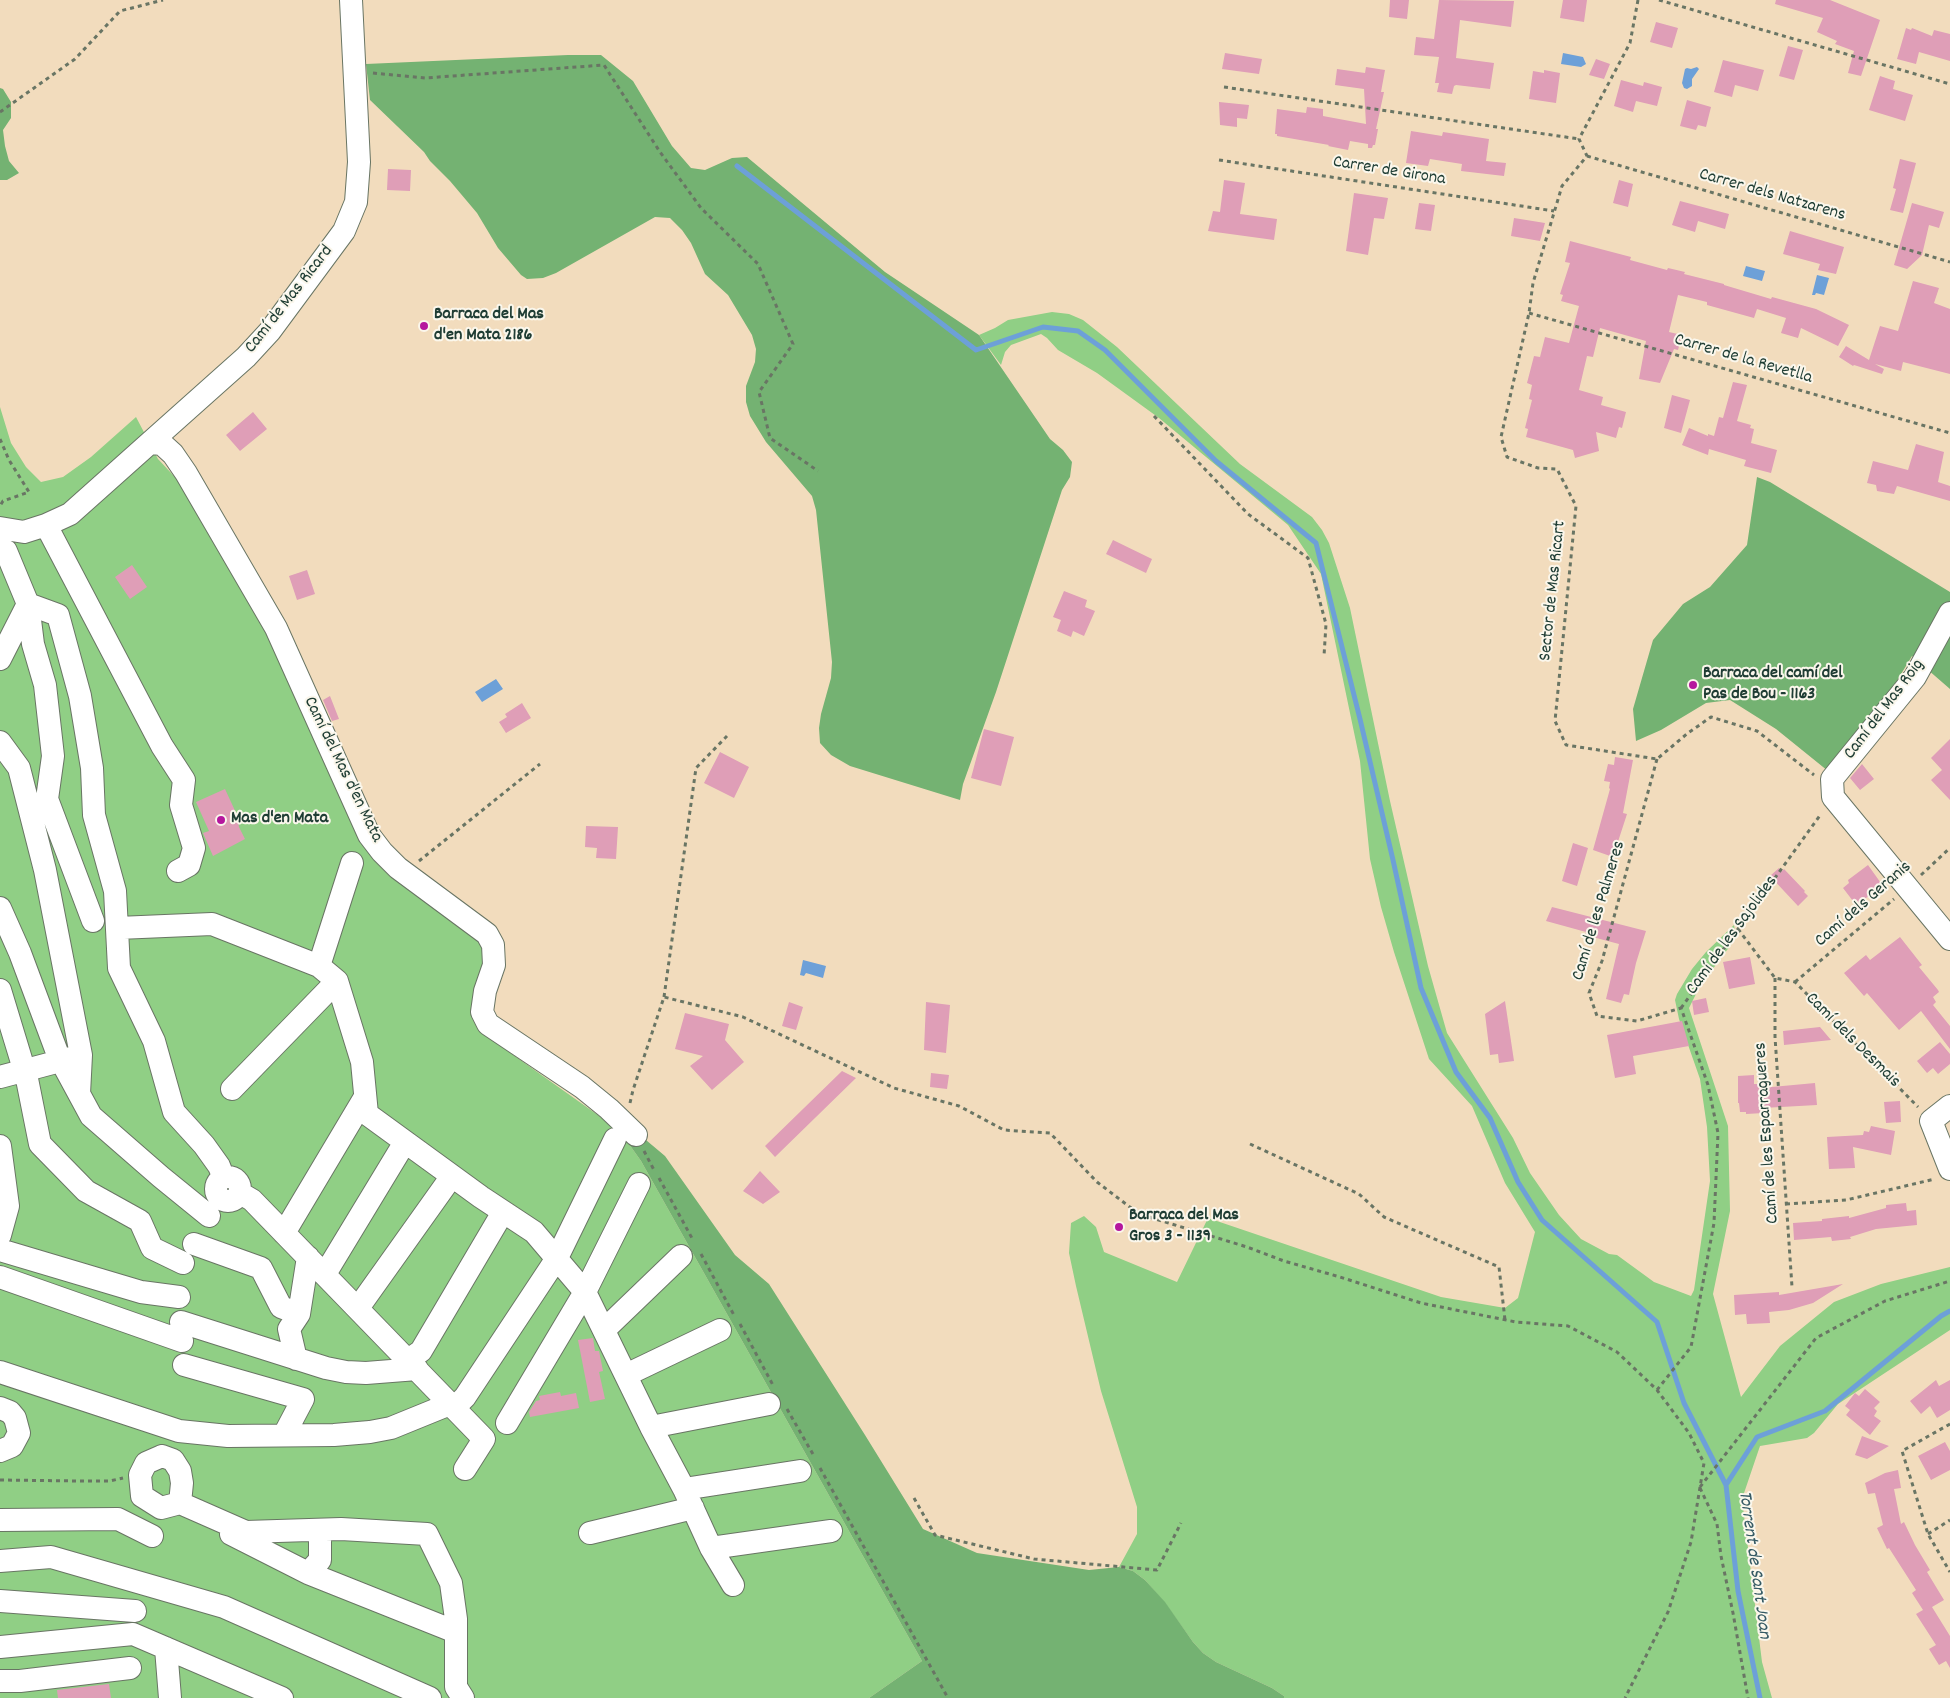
<!DOCTYPE html>
<meta charset="utf-8">
<style>
body{margin:0}
canvas{display:block;background:#f2dcbd}
</style>
<canvas width="1950" height="1698"></canvas>
<script>
const g = document.querySelector('canvas').getContext('2d');
g.lineJoin = 'round';
function fill(path, color) { g.fillStyle = color; g.fill(path, 'evenodd'); }
const toPath = rows => new Path2D(rows.map(r => 'M' + r).join(''));
function strokePath(path, color, width, dash) { g.strokeStyle = color; g.lineWidth = width; g.lineCap = dash ? 'butt' : 'round'; g.setLineDash(dash || []); g.stroke(path); }
function write(font, color, halo, rows, align = 'center') {
  g.font = font + ' Dekko,sans-serif'; g.lineWidth = 4; g.setLineDash([]); g.textBaseline = 'middle'; g.strokeStyle = halo; g.fillStyle = color; for (const [text, x, y, turn = 0] of rows) {
    g.save(); g.translate(x, y); g.rotate((+turn || 0) * Math.PI / 180); g.textAlign = isNaN(turn) ? turn : align; if (halo) g.strokeText(text, 0, 0); g.fillText(text, 0, 0); g.restore();
  }
}
fill(toPath([
 [1052,312,1069,314,1083,320,1117,347,1240,464,1312,517,1322,530,1329,543,1350,608,1390,801,1428,966,1447,1033,1513,1138,1530,1173,1559,1215,1581,1239,1609,1254,1617,1255,1654,1282,1691,1296,1694,1290,1710,1181,1707,1127,1700,1079,1679,1019,1675,1000,1677,994,1692,969,1706,952,1734,925,1736,938,1700,986,1689,1008,1728,1126,1730,1211,1713,1294,1741,1397,1780,1346,1834,1302,1881,1284,1950,1267,1950,1330,1838,1404,1814,1433,1807,1438,1760,1446,1742,1499,1762,1662,1772,1698,1284,1698,1284,1696,1272,1688,1216,1662,1203,1653,1193,1642,1165,1603,1145,1580,1133,1571,1119,1567,1137,1534,1137,1507,1101,1391,1076,1286,1069,1253,1071,1223,1084,1216,1096,1227,1104,1252,1177,1282,1208,1218,1441,1297,1505,1308,1518,1298,1535,1232,1505,1183,1472,1106,1429,1059,1394,952,1381,907,1370,859,1360,761,1321,574,1288,525,1159,418,1097,373,1058,350,1047,338,1041,334,1011,345,1005,352,1001,365,979,335,995,328,1008,320],
 [0,407,11,443,26,467,41,482,63,477,91,457,136,417,158,459,188,491,276,636,372,853,485,946,476,1007,502,1047,619,1130,641,1161,922,1661,869,1698,0,1698]
]), '#90cf85');
fill(toPath([
 [568,55,601,55,633,81,672,146,691,168,705,170,732,158,747,157,885,272,979,335,1050,439,1063,450,1072,462,1070,477,1062,490,996,692,963,784,960,800,850,766,831,755,820,743,819,728,821,714,831,678,832,662,816,510,812,496,766,442,750,416,746,402,746,386,755,362,756,349,752,335,728,295,705,274,691,243,682,230,670,218,655,217,556,273,543,278,527,279,521,275,498,248,477,213,450,181,430,161,424,152,370,100,366,64],
 [0,88,3,89,11,102,11,118,3,130,5,146,9,161,19,173,7,180,0,180],
 [1757,477,1770,482,1950,592,1950,689,1912,656,1889,694,1828,771,1776,729,1730,700,1706,703,1661,730,1636,741,1633,709,1653,640,1683,604,1710,587,1747,545],
 [619,1130,640,1135,665,1156,735,1255,769,1284,865,1435,923,1529,977,1553,1089,1570,1119,1567,1133,1571,1145,1580,1165,1602,1193,1642,1203,1653,1216,1662,1272,1688,1284,1696,1284,1698,869,1698,922,1661,641,1161]
]), '#74b272');
fill(toPath([
 [1563,53,1583,57,1586,64,1581,67,1561,64],
 [1687,68,1691,69,1697,67,1699,69,1692,79,1692,86,1687,89,1684,88,1682,83,1685,69],
 [1746,266,1765,271,1762,281,1743,276],
 [1817,275,1829,278,1824,295,1816,293,1815,295,1812,295],
 [496,679,503,689,482,702,475,692],
 [803,960,826,966,823,978,806,973,804,976,800,975]
]), '#6da0d8');
strokePath(toPath([
 [737,166,976,350,1043,327,1078,331,1105,350,1216,461,1316,543,1360,719,1393,860,1421,988,1456,1072,1490,1118,1518,1182,1542,1220,1657,1322,1684,1403,1726,1485],
 [1760,1698,1738,1591,1726,1485,1757,1437,1825,1411,1941,1316,1950,1311]
]), '#6da0d8', 5);
fill(toPath([
 [1390,0,1409,0,1407,19,1389,17],
 [1439,0,1514,1,1511,27,1460,20,1456,58,1494,63,1490,89,1456,85,1454,86,1452,94,1437,92,1439,83,1435,83,1439,57,1414,55,1416,37,1434,39],
 [1563,0,1587,0,1584,22,1560,18],
 [1776,0,1830,0,1880,20,1861,76,1848,73,1854,51,1835,44,1837,41,1817,32,1823,18,1775,4],
 [1656,22,1678,28,1672,48,1650,42],
 [1906,28,1911,30,1912,28,1932,36,1934,30,1950,34,1950,61,1919,52,1916,64,1897,59],
 [1788,46,1803,50,1794,80,1779,76],
 [1225,53,1262,59,1259,74,1222,69],
 [1596,59,1610,64,1604,79,1589,75],
 [1723,60,1764,70,1758,91,1735,85,1732,97,1714,92],
 [1366,67,1385,70,1381,92,1384,92,1376,129,1378,129,1375,145,1373,145,1372,148,1368,148,1368,144,1350,141,1348,150,1328,146,1329,145,1277,136,1277,134,1275,134,1277,109,1306,113,1307,107,1323,109,1323,116,1366,124,1364,89,1335,85,1337,69,1365,73],
 [1544,70,1560,73,1556,103,1529,99,1533,71,1544,73],
 [1880,76,1895,81,1893,89,1913,95,1905,121,1869,110],
 [1621,80,1643,86,1644,82,1662,87,1657,106,1636,101,1633,112,1614,106],
 [1687,100,1711,107,1706,127,1698,125,1696,130,1680,126],
 [1219,102,1249,105,1247,119,1237,118,1237,127,1220,125],
 [1411,131,1442,136,1443,132,1489,139,1486,161,1506,163,1504,176,1461,171,1462,164,1430,159,1428,166,1406,163],
 [1900,159,1916,163,1903,213,1890,210,1896,189,1893,188],
 [388,169,411,170,410,191,387,190],
 [1224,180,1245,183,1240,214,1277,219,1274,240,1208,231,1213,211,1220,212],
 [1619,180,1633,184,1628,207,1613,203],
 [1354,193,1388,198,1384,219,1374,218,1368,255,1346,251],
 [1680,201,1729,214,1725,229,1698,221,1695,232,1672,225],
 [1419,203,1435,205,1431,231,1415,229],
 [1912,203,1944,212,1939,228,1929,225,1922,255,1907,269,1894,265],
 [1514,218,1545,223,1540,241,1511,236],
 [1790,231,1844,247,1836,274,1818,270,1820,264,1783,254],
 [1570,241,1631,257,1630,260,1667,270,1668,268,1685,272,1684,274,1724,284,1724,285,1771,299,1772,297,1816,309,1849,325,1838,346,1801,328,1798,338,1781,333,1786,318,1757,309,1754,318,1707,305,1707,302,1678,295,1669,332,1682,335,1678,350,1674,349,1660,383,1639,379,1646,341,1600,328,1593,357,1587,356,1579,390,1603,397,1601,405,1626,412,1622,428,1619,427,1616,438,1596,432,1599,451,1575,458,1573,450,1526,437,1528,429,1525,428,1532,400,1529,399,1532,385,1527,383,1534,356,1540,357,1545,337,1569,343,1579,306,1561,301,1563,295,1560,294,1570,263,1565,262],
 [1913,281,1939,288,1934,303,1950,309,1950,374,1903,362,1901,371,1875,364,1884,369,1882,374,1854,365,1853,366,1839,357,1846,346,1869,360,1880,326,1898,331],
 [1733,382,1747,385,1737,421,1751,425,1750,428,1754,429,1751,443,1777,450,1771,473,1744,466,1746,460,1709,449,1708,455,1682,445,1689,428,1708,436,1708,434,1714,436,1719,417,1723,418],
 [1672,395,1690,400,1681,433,1664,428],
 [253,412,267,429,240,451,226,435],
 [1916,444,1944,452,1938,482,1950,486,1950,501,1897,486,1894,494,1877,491,1876,485,1867,483,1873,461,1908,470],
 [1113,540,1152,559,1146,573,1106,554],
 [132,565,147,587,130,599,115,577],
 [307,570,315,594,297,600,289,576],
 [1064,591,1087,600,1085,607,1095,611,1084,636,1073,631,1071,637,1057,631,1061,620,1053,617],
 [330,696,339,719,332,721,323,700],
 [522,703,531,718,506,733,499,722,507,717,505,714],
 [984,729,1014,737,1001,786,971,778],
 [1950,739,1950,800,1931,780,1942,770,1931,758],
 [720,752,749,767,734,798,704,783],
 [1615,757,1633,760,1623,813,1627,814,1613,857,1593,850,1610,789,1609,788,1610,782,1604,781,1608,764,1614,765],
 [1862,764,1874,779,1860,790,1850,778],
 [225,789,237,815,239,827,245,839,213,856,203,833,209,831,196,802],
 [586,826,618,827,616,859,596,858,597,848,585,847],
 [1573,843,1588,848,1577,886,1562,881],
 [1868,865,1883,886,1856,905,1843,888,1849,883,1848,880],
 [1779,868,1782,871,1784,869,1805,891,1804,892,1808,896,1798,906,1770,876],
 [1552,907,1646,931,1636,963,1629,995,1624,994,1621,1003,1606,999,1619,944,1585,935,1586,932,1546,921],
 [1900,937,1922,965,1919,967,1938,990,1939,992,1933,997,1936,1002,1933,1005,1950,1026,1950,1049,1921,1011,1899,1030,1867,993,1864,996,1844,973,1866,955,1870,960],
 [1750,957,1755,984,1729,989,1723,962],
 [1706,998,1709,1012,1694,1015,1692,1001],
 [1505,1001,1514,1061,1499,1063,1498,1054,1490,1055,1485,1014],
 [789,1002,803,1007,796,1030,782,1026],
 [926,1002,950,1005,946,1053,924,1050],
 [685,1013,729,1024,725,1040,744,1062,712,1090,690,1066,703,1056,675,1049],
 [1682,1021,1689,1046,1633,1056,1636,1074,1615,1078,1607,1035],
 [1820,1027,1831,1040,1784,1045,1783,1031],
 [1940,1042,1950,1054,1950,1064,1938,1074,1933,1068,1927,1073,1917,1061],
 [842,1071,856,1078,775,1157,765,1146],
 [931,1073,949,1075,947,1089,930,1087],
 [1754,1075,1754,1084,1761,1084,1761,1088,1815,1083,1817,1105,1763,1108,1764,1113,1746,1114,1746,1112,1740,1112,1739,1103,1738,1103,1738,1076],
 [1900,1101,1901,1122,1886,1123,1884,1102],
 [1871,1126,1895,1131,1891,1155,1853,1147,1855,1168,1829,1169,1827,1137,1863,1135,1864,1131,1869,1132],
 [760,1171,780,1192,763,1204,743,1191],
 [1906,1203,1907,1211,1916,1210,1917,1225,1876,1229,1850,1237,1851,1239,1832,1241,1831,1237,1794,1240,1793,1223,1822,1221,1822,1219,1849,1216,1849,1218,1886,1208,1886,1205],
 [1843,1284,1813,1303,1789,1310,1769,1312,1770,1323,1747,1324,1746,1314,1735,1315,1734,1295,1779,1292,1779,1295],
 [593,1338,595,1351,599,1351,603,1371,599,1372,605,1399,590,1402,578,1340],
 [1936,1380,1939,1386,1950,1380,1950,1410,1937,1418,1930,1406,1921,1414,1910,1401],
 [1865,1389,1880,1402,1874,1408,1877,1411,1874,1416,1881,1421,1870,1435,1846,1415,1850,1410,1845,1406,1855,1393,1859,1396],
 [560,1392,561,1396,576,1393,579,1408,530,1417,529,1412,536,1401,540,1400,539,1396],
 [1862,1436,1889,1446,1867,1459,1855,1455],
 [1945,1442,1950,1451,1950,1470,1931,1480,1918,1456],
 [1898,1470,1901,1488,1894,1489,1901,1524,1904,1522,1915,1545,1930,1570,1927,1572,1944,1600,1932,1607,1950,1636,1950,1668,1946,1661,1939,1665,1929,1649,1936,1645,1916,1614,1923,1610,1912,1593,1916,1590,1889,1548,1887,1549,1877,1528,1883,1525,1875,1493,1868,1494,1865,1483,1885,1473],
 [109,1684,111,1698,58,1698,57,1690]
]), '#df9eb7');
const minor = toPath([
 [151,443,162,444,173,454,186,473,276,628,369,835,382,852,398,868,487,934,493,945,494,965,485,991,482,1012,488,1024,582,1087,609,1109,636,1135],
 [46,525,162,746,184,780,181,805,194,848,189,865,178,871],
 [0,528,24,532,46,525,70,514,246,357,270,331,344,231,356,202,359,162,351,0],
 [0,549,6,551,28,604,33,644,45,685,53,756,47,799,93,921],
 [1950,613,1915,677,1832,779,1833,797,1950,939],
 [0,659,28,604,58,615,80,696,92,768,94,815,115,891,119,968,154,1041,174,1112,204,1145,219,1166,223,1176],
 [0,742,19,768,45,870,81,1055,79,1094],
 [0,908,20,953,58,1055,91,1116,161,1177,209,1216],
 [118,928,212,924,319,966,337,981,362,1062,367,1114,481,1197,534,1232,585,1292,651,1427,684,1489,711,1548,733,1585],
 [319,966,352,863],
 [0,990,27,1079,40,1144,86,1191,140,1221,152,1248,183,1263],
 [0,1077,75,1057],
 [232,1089,337,981],
 [1950,1106,1931,1121,1950,1169],
 [0,1146,8,1206,0,1235],
 '216 1189a12 12 0 1 1 24 0a12 12 0 1 1-24 0Z',
 [240,1193,252,1200,484,1439,465,1469],
 [284,1233,365,1097],
 [194,1244,261,1268,281,1307,299,1314],
 [0,1250,141,1292,179,1297],
 [325,1274,405,1142],
 [0,1277,182,1341],
 [358,1308,452,1176],
 [181,1322,326,1368,346,1372,366,1373,417,1369],
 [604,1330,681,1256],
 [296,1359,289,1329,299,1314,308,1257],
 [408,1360,421,1351,503,1212],
 [184,1365,303,1399,284,1435],
 [0,1372,179,1431,228,1436,334,1435,370,1432,391,1428,450,1404],
 [626,1375,720,1330],
 [0,1408,10,1412,15,1418,19,1433,12,1446,0,1451],
 [454,1408,465,1397,557,1258,615,1139],
 [507,1423,585,1292,639,1184],
 [651,1427,769,1404],
 [162,1456,173,1460,180,1471,182,1483,180,1503,161,1508,142,1496,140,1475,146,1463,162,1456],
 [684,1489,800,1471],
 [180,1503,246,1532,341,1529,427,1534,451,1583,456,1619,456,1687,463,1698],
 [0,1520,118,1519,152,1536],
 [590,1533,693,1508],
 [231,1534,308,1573,320,1560,320,1530],
 [711,1548,831,1531],
 [0,1561,51,1557,224,1607,430,1698],
 [308,1573,456,1632],
 [0,1601,135,1611],
 [0,1647,133,1634,282,1698],
 [166,1648,170,1698],
 [0,1681,20,1681,130,1668]
]);
strokePath(minor, '#697564', 24);
strokePath(toPath([
 [1638,0,1630,43,1579,139,1587,156,1562,186,1533,283,1529,313,1501,437,1507,457,1538,468,1557,469,1576,506,1555,721,1566,745,1657,759,1688,733,1711,717,1757,731,1814,775],
 [1659,0,1950,84],
 [373,73,425,78,604,65,660,152,701,208,758,264,793,344,759,392,770,438,818,471],
 [1224,87,1579,139],
 [0,112,75,59,120,11,163,0],
 [1587,156,1950,262],
 [1219,160,1554,211],
 [1529,313,1950,433],
 [1154,416,1248,514,1308,558,1326,624,1324,656],
 [0,439,9,460,29,492,3,501,0,506],
 [1657,759,1602,961,1589,993,1597,1016,1637,1021,1681,1008],
 [419,861,540,764],
 [1921,875,1950,848],
 [1738,929,1775,978,1795,982,1918,1107],
 [1775,978,1775,1037,1792,1287],
 [1795,982,1894,899],
 [664,997,696,768,727,736],
 [1681,1008,1821,814],
 [630,1103,633,1090,664,997,743,1017,894,1088,959,1106,1004,1130,1050,1133,1097,1182,1139,1214,1247,1247,1284,1261,1340,1277,1421,1303,1516,1322,1568,1326,1617,1352,1657,1390,1689,1433,1704,1463,1691,1542,1668,1612,1625,1698],
 [1250,1144,1359,1194,1384,1217,1499,1267,1505,1320],
 [644,1151,654,1170],
 [659,1178,693,1240],
 [1786,1204,1846,1200,1935,1179],
 [701,1254,735,1317],
 [740,1324,774,1387],
 [1657,1390,1691,1347,1714,1223,1718,1133,1708,1085,1681,1008],
 [787,1409,814,1456],
 [1950,1424,1902,1451,1928,1534,1950,1572],
 [820,1468,948,1698],
 [0,1480,80,1481,110,1481,123,1478],
 [1700,1487,1816,1338,1885,1301,1950,1281],
 [1700,1488,1717,1524,1721,1556,1733,1613,1748,1698],
 [914,1498,935,1535,1034,1559,1157,1570,1181,1523],
 [1928,1534,1950,1520]
]), '#697564', 3, [4, 4]);
strokePath(minor, '#fff', 22);
for (const [x, y, r, color] of [
 [424,326,5,"#b5179e"],
 [1693,685,5,"#b5179e"],
 [221,820,5,"#b5179e"],
 [1119,1227,5,"#b5179e"]
]) { const dot = new Path2D(); dot.arc(x, y, r, 0, 2 * Math.PI); g.fillStyle = color; g.fill(dot); strokePath(dot, '#fbf7ec', 2); }
write('18px', '#1f3d34', '#fbf7ec', [
 ["Carrer de Girona",1389,172,9],
 ["Carrer dels Natzarens",1772,196,16],
 ["Camí de Mas Ricard",290,300,-52],
 ["Carrer de la Revetlla",1743,360,16],
 ["Sector de Mas Ricart",1554,591,-84],
 ["Camí del Mas Roig",1885,710,-53],
 ["Camí del Mas d'en Mata",342,770,64],
 ["Camí dels Geranis",1864,905,-41],
 ["Camí de les Palmeres",1600,911,-73],
 ["Camí de les Sajolides",1733,936,-54],
 ["Camí dels Desmais",1852,1041,45],
 ["Camí de les Esparragueres",1768,1133,-94]
]);
write('bold 18px', '#1f3d34', '#fbf7ec', [
 ["Barraca del Mas",434,316],
 ["d'en Mata 2186",434,337],
 ["Barraca del camí del",1703,675],
 ["Pas de Bou - 1163",1703,696],
 ["Mas d'en Mata",231,820],
 ["Barraca del Mas",1129,1217],
 ["Gros 3 - 1139",1129,1238]
], 'left');
write('italic 19px', '#365b65', '#fbf7ec', [
 ["Torrent de Sant Joan",1753,1565,82]
]);
</script>
